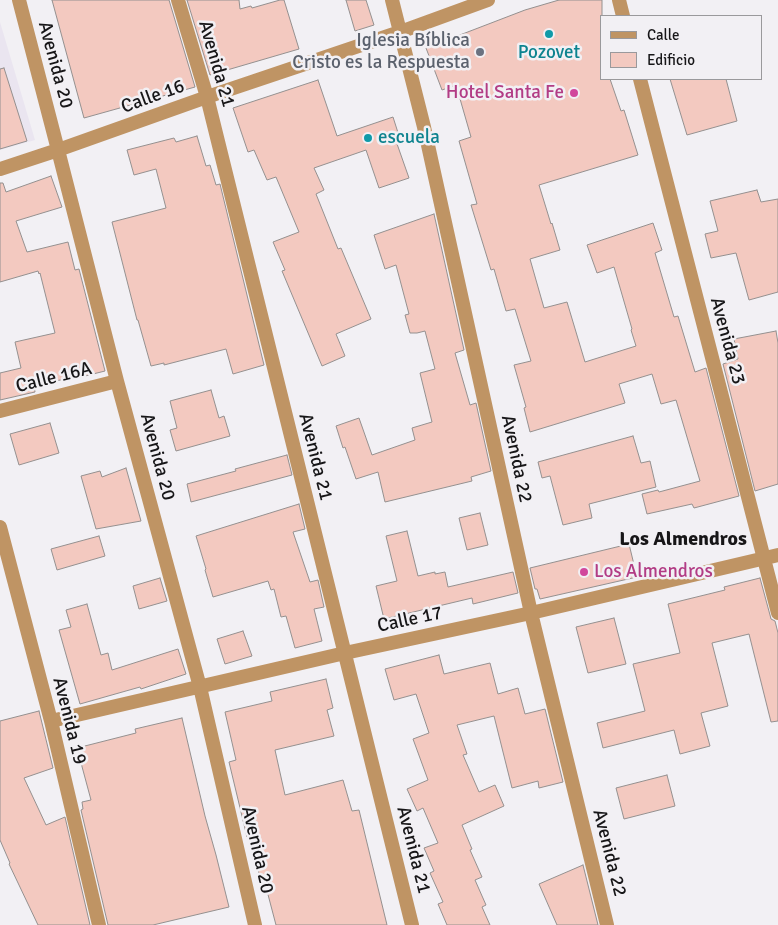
<!DOCTYPE html>
<meta charset="utf-8">
<style>
body{margin:0}
#map{position:relative;width:778px;height:925px;overflow:hidden;background:#f2f0f4;font-family:Signika,sans-serif}
canvas{display:block}
.legend{position:absolute;left:600px;top:15px;width:162px;height:65px;box-sizing:border-box;background:#f2f0f4;border:1px solid #9a999c;margin:0;padding:6px 9px;list-style:none;font-size:15px;color:#171618}
.legend li{display:flex;align-items:center;gap:10px;height:25px}
.legend b{width:25px;border:1px solid #9a999c}
</style>
<div id="map">
<canvas width="778" height="925"></canvas>
<ul class="legend">
<li><b style="height:6px;background:#bf9464"></b>Calle</li>
<li><b style="height:14px;background:#f3c9c0"></b>Edificio</li>
</ul>
</div>
<script>
const g = document.querySelector('canvas').getContext('2d');
g.lineJoin = 'round';
function fill(path, color) { g.fillStyle = color; g.fill(path, 'evenodd'); }
const toPath = rows => new Path2D(rows.map(r => 'M' + r).join(''));
function strokePath(path, color, width, dash) { g.strokeStyle = color; g.lineWidth = width; g.lineCap = dash ? 'butt' : 'round'; g.setLineDash(dash || []); g.stroke(path); }
function write(font, color, halo, rows, align = 'center') {
  g.font = font + ' Signika,sans-serif'; g.lineWidth = 5; g.setLineDash([]); g.textBaseline = 'middle'; g.strokeStyle = halo; g.fillStyle = color; for (const [text, x, y, turn = 0] of rows) {
    g.save(); g.translate(x, y); g.rotate((+turn || 0) * Math.PI / 180); g.textAlign = isNaN(turn) ? turn : align; if (halo) g.strokeText(text, 0, 0); g.fillText(text, 0, 0); g.restore();
  }
}
fill(toPath([
 [0,22,35,140,0,150]
]), '#eae5f0');
const building = toPath([
 [52,0,169,0,195,87,84,118,52,0],
 [187,0,239,0,240,9,251,6,252,8,280,0,284,0,299,49,210,75,187,0],
 [346,0,366,0,374,25,355,31,346,0],
 [559,0,602,0,602,79,610,79,621,111,624,110,638,155,539,185,551,224,552,223,560,250,530,259,544,308,567,302,585,362,636,346,631,330,632,329,614,267,597,273,587,245,653,223,662,250,655,253,674,317,678,316,695,372,706,368,739,496,694,508,692,504,647,514,642,494,658,490,659,492,700,481,676,400,661,404,652,374,619,384,625,403,530,432,524,408,526,407,514,365,531,361,515,309,506,311,494,269,491,270,471,205,477,204,459,141,471,137,456,85,442,90,426,48,525,10,559,0],
 [4,68,27,141,0,149,0,69,4,68],
 [670,79,726,79,737,121,687,135,670,79],
 [318,80,337,136,393,117,400,139,396,141,409,178,379,188,366,150,314,168,324,190,316,194,338,249,341,248,371,319,336,334,345,356,322,366,282,271,285,270,273,242,299,232,276,177,267,180,254,150,248,152,233,108,318,80],
 [197,136,206,166,210,165,216,185,220,184,264,365,233,374,226,349,164,365,164,363,151,366,138,320,137,320,112,222,166,208,156,169,134,175,127,150,174,138,176,142,197,136],
 [51,176,62,207,16,221,27,252,68,242,75,270,79,269,105,371,69,380,69,378,34,386,35,392,0,400,0,373,21,368,15,342,55,333,40,273,39,274,38,271,0,282,0,183,3,183,6,192,51,176],
 [757,190,761,202,778,199,778,292,749,300,736,253,711,258,705,234,718,231,710,201,757,190],
 [434,214,464,350,455,353,470,405,476,403,491,471,471,477,472,481,385,502,378,472,356,479,345,447,343,448,336,426,359,418,372,455,415,440,412,428,432,422,420,373,435,369,425,331,417,333,410,333,405,315,409,314,396,265,385,269,374,235,434,214],
 [776,331,778,343,778,484,755,491,723,364,738,359,734,339,776,331],
 [211,390,219,418,224,416,230,436,176,451,170,430,177,428,170,401,211,390],
 [50,423,59,453,19,465,10,434,50,423],
 [633,436,641,463,650,461,656,487,589,504,592,518,563,525,550,476,542,478,538,462,633,436],
 [287,455,292,475,191,502,187,484,236,471,235,469,287,455],
 [126,468,141,521,96,529,81,476,100,471,102,477,126,468],
 [299,504,305,529,293,532,310,582,318,580,324,607,314,609,322,641,295,648,286,616,281,617,274,589,271,590,268,581,213,597,205,570,206,569,196,536,299,504],
 [480,513,488,545,467,550,459,518,480,513],
 [407,531,418,576,435,572,435,574,445,572,448,587,513,572,518,593,473,604,472,598,384,619,376,586,397,581,386,536,407,531],
 [99,536,105,556,57,570,51,549,99,536],
 [629,544,637,577,540,599,537,589,535,589,530,568,629,544],
 [160,578,167,601,139,609,133,586,160,578],
 [760,578,770,615,771,619,775,621,778,633,778,721,771,722,749,634,712,643,728,706,701,713,710,746,680,754,674,730,603,748,597,723,645,711,633,664,680,653,668,604,725,590,724,587,760,578],
 [87,604,101,655,108,653,112,670,178,649,186,674,141,689,140,687,80,704,59,630,71,627,66,610,87,604],
 [614,618,626,664,588,673,576,627,614,618],
 [243,631,252,656,225,664,217,639,243,631],
 [439,655,444,674,490,663,498,694,518,688,525,714,545,709,563,782,539,788,538,781,512,788,494,716,457,725,467,754,463,755,479,792,495,785,504,806,462,825,472,849,470,850,482,877,475,880,486,905,482,907,490,925,447,925,438,904,443,902,430,873,434,871,424,848,438,843,423,808,417,811,407,789,428,780,413,739,429,733,416,694,394,700,385,669,439,655],
 [326,679,333,708,327,710,334,736,275,750,285,795,343,780,352,811,359,810,387,925,276,925,266,887,263,888,249,837,247,837,229,762,236,760,225,712,272,701,270,692,326,679],
 [39,711,53,768,24,778,46,825,65,817,90,925,38,925,9,864,10,863,0,840,0,721,39,711],
 [182,718,205,816,216,855,229,907,153,925,108,925,81,810,83,809,82,802,91,800,77,748,136,733,135,729,182,718],
 [667,775,675,806,624,819,616,788,667,775],
 [583,865,598,925,557,925,539,884,583,865]
]);
fill(building, '#f3c9c0');
strokePath(building, '#94908f', 1);
strokePath(toPath([
 [19,0,58,150,117,381,200,687,255,925],
 [178,0,207,97,412,925],
 [392,0,424,127,531,613,607,925],
 [619,0,623,16],
 [640,79,778,613],
 [0,169,58,150,207,97,400,32,488,0],
 [0,411,117,381],
 [0,527,51,721,99,925],
 [51,721,345,653,531,613,778,555]
]), '#bf9464', 14);
for (const [x, y, r, color] of [
 [549,34,5,"#0f9aa8"],
 [480,52,5,"#6b7280"],
 [574,93,5,"#d1479c"],
 [368,138,5,"#0f9aa8"],
 [584,572,5,"#d1479c"]
]) { const dot = new Path2D(); dot.arc(x, y, r, 0, 2 * Math.PI); g.fillStyle = color; g.fill(dot); strokePath(dot, '#f2f0f4', 2); }
write('19px', '#5b616d', '#f2f0f4', [
 ["Iglesia Bíblica",470,41],
 ["Cristo es la Respuesta",470,63]
], 'right');
write('19px', '#0d838f', '#f2f0f4', [
 ["Pozovet",549,53],
 ["escuela",378,138,"left"]
]);
write('19px', '#171618', '#f2f0f4', [
 ["Avenida 21",216,64,74],
 ["Avenida 20",55,65,75],
 ["Calle 16",153,97,-20],
 ["Avenida 23",727,341,75],
 ["Calle 16A",54,378,-14],
 ["Avenida 20",157,457,75],
 ["Avenida 21",315,457,76],
 ["Avenida 22",516,459,78],
 ["Calle 17",410,620,-12],
 ["Avenida 19",69,721,76],
 ["Avenida 20",257,850,77],
 ["Avenida 21",413,850,76],
 ["Avenida 22",609,853,76]
]);
write('19px', '#b23c85', '#f2f0f4', [
 ["Hotel Santa Fe",564,93],
 ["Los Almendros",594,572,"left"]
], 'right');
write('bold 20px', '#171618', '#f2f0f4', [
 ["Los Almendros",683,540]
]);
</script>
